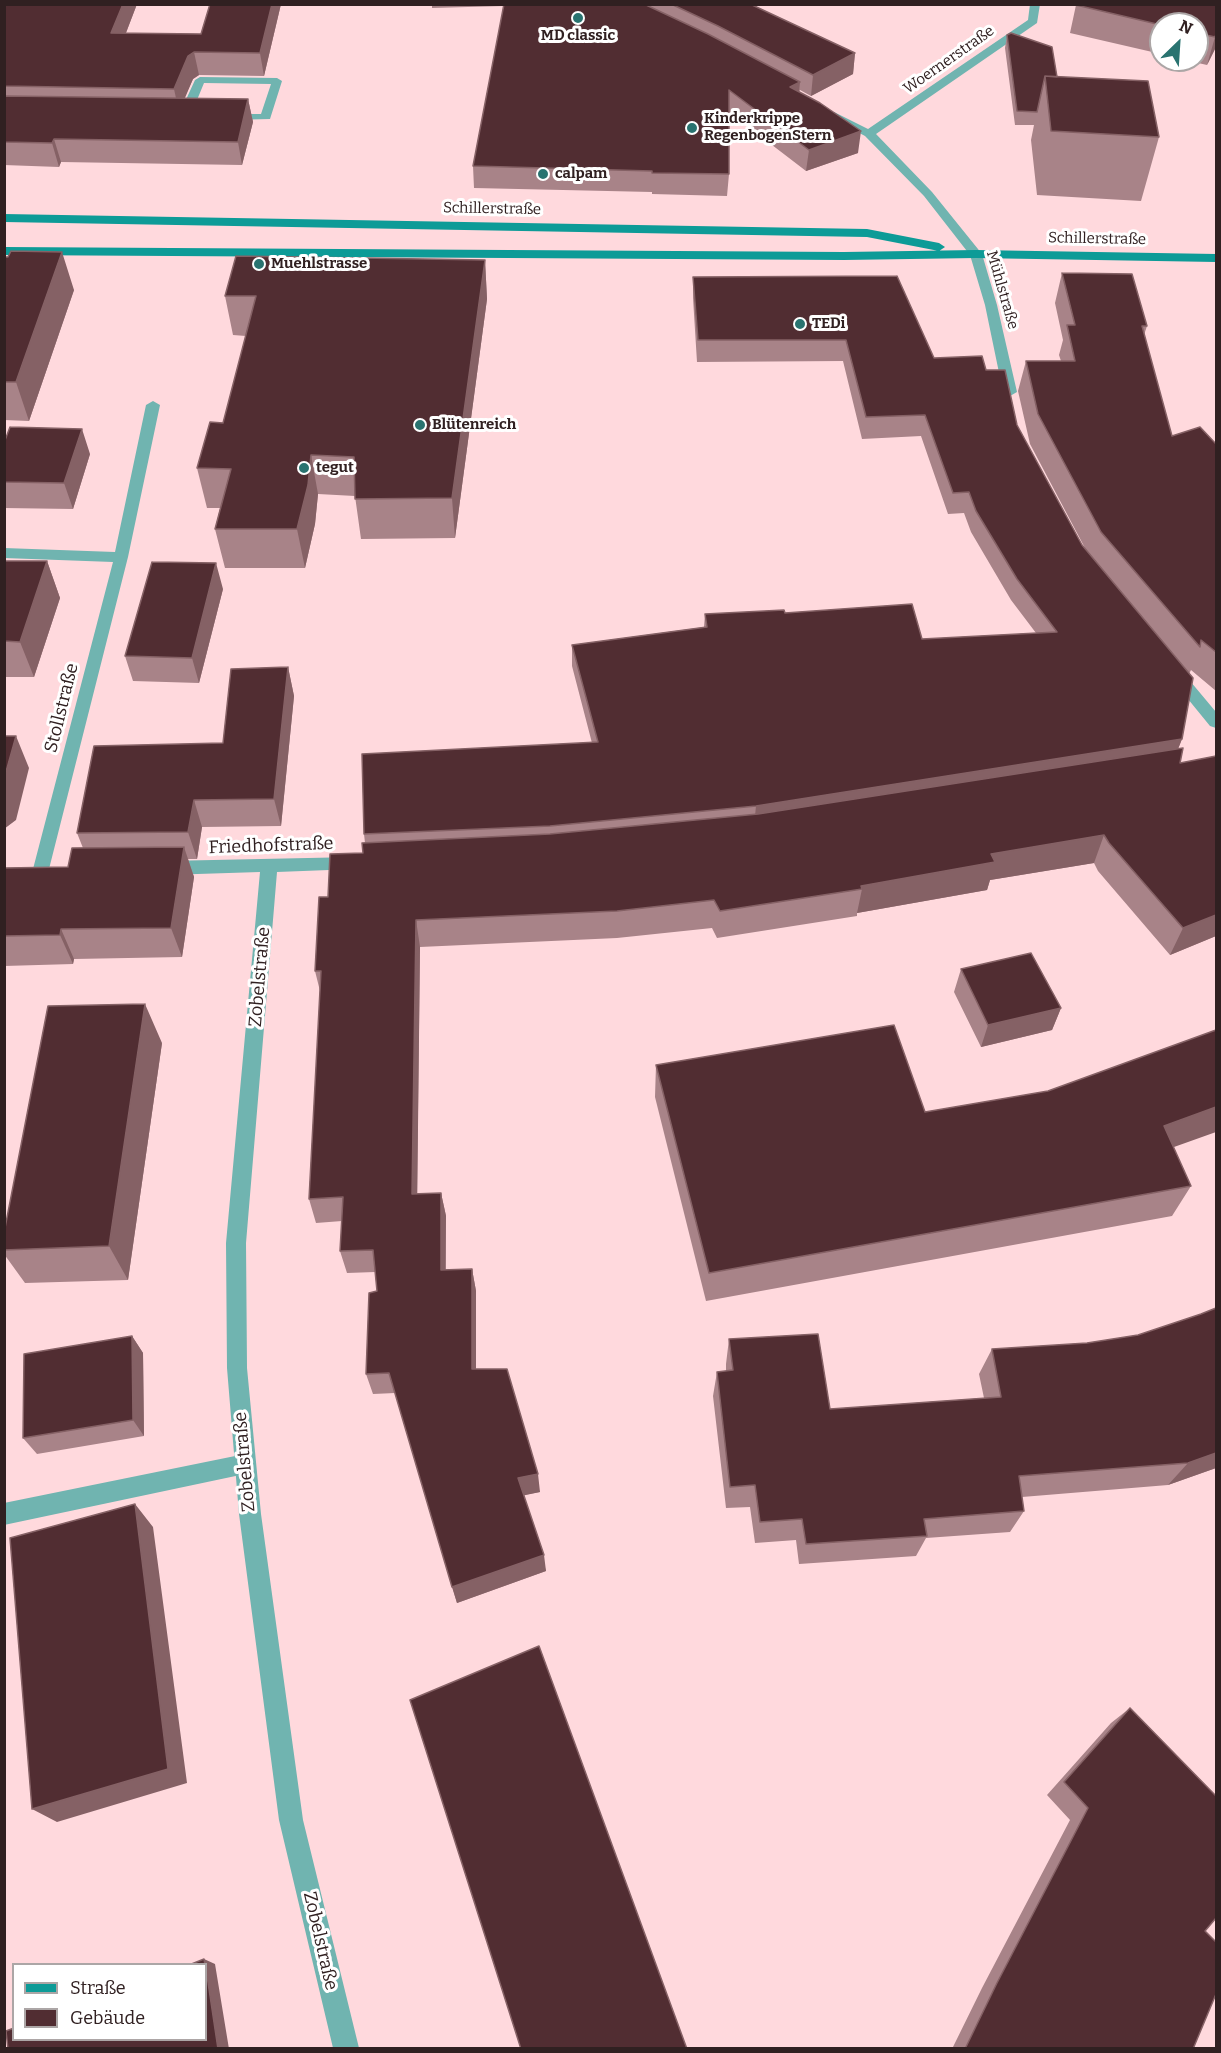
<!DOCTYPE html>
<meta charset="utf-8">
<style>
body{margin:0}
#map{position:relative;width:1221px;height:2053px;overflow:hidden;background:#ffd9dd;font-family:Bitter,serif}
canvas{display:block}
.frame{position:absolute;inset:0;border:6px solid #302021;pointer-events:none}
.legend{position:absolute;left:12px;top:1963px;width:195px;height:78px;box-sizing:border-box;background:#fff;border:2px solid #aca6a6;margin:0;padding:8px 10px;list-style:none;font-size:18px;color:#302021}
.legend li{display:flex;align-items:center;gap:12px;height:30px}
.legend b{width:30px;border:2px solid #aca6a6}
.north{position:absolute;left:1149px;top:12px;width:60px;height:60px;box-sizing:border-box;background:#fff;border:2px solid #aca6a6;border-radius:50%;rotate:25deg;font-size:16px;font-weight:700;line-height:24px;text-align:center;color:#302021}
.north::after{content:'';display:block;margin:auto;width:21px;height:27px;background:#297370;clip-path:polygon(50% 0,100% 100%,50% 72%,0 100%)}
</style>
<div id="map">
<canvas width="1221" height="2053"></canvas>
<div class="frame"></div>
<ul class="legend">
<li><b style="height:8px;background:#0d9b97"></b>Straße</li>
<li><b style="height:16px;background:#512d32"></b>Gebäude</li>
</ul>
<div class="north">N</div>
</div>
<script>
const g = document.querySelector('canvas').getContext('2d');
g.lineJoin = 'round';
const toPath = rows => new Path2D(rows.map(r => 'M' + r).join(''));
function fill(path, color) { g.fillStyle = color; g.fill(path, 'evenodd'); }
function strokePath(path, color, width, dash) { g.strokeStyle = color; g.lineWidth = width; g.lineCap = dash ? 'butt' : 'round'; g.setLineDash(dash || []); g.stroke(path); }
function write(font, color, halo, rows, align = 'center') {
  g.font = font + ' Bitter,serif'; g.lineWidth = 6; g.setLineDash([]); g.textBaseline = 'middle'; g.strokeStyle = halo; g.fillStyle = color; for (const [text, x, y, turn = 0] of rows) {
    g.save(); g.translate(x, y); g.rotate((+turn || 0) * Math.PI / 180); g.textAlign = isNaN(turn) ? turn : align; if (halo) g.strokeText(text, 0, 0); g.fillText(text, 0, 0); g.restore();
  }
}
fill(toPath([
 [245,1454,253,1457,256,1464,253,1471,245,1474,4,1525,4,1503,245,1454]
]), '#70b4b0');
fill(toPath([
 [1030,4,1040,4,1037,23,876,134,932,192,982,254,997,305,1017,392,1010,396,1003,392,985,305,970,255,924,196,865,136,824,114,826,112,834,112,868,129,1028,20,1030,4],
 [200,77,277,78,282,81,270,119,228,120,222,117,228,114,261,114,271,84,204,83,190,117,184,120,180,119,178,117,195,80,200,77],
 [153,401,160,405,128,557,49,869,47,874,41,876,35,874,33,869,113,562,4,558,4,548,115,552,146,405,153,401],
 [1175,668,1180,669,1216,712,1216,728,1210,726,1170,677,1167,673,1170,669,1175,668],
 [355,857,361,858,363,863,361,868,355,869,277,872,246,1243,247,1368,261,1514,303,1820,359,2048,333,2048,279,1820,239,1514,227,1368,226,1243,260,872,166,875,160,873,158,868,160,863,166,861,355,857]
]), '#70b4b0');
fill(toPath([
 [4,214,867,229,939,243,945,247,939,251,867,237,4,222,4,214],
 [4,247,844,252,976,250,1216,254,1216,262,976,258,844,260,4,255,4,247]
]), '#0d9b97');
fill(toPath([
 [4,4,137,4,126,33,201,34,210,4,281,4,264,76,199,75,193,79,184,98,248,99,253,122,242,165,61,162,59,167,4,165],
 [432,4,759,4,756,7,855,53,853,74,811,96,800,90,799,92,858,153,806,171,729,112,729,174,727,196,652,194,652,192,474,188,473,166,504,6,432,8],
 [1216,4,1216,47,1207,65,1185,60,1197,60,1197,24,1161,24,1161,54,1070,33,1076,5],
 [1007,35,1057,77,1159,137,1141,201,1037,195,1031,140,1034,125,1015,125,1005,48],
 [4,257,74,290,29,421,4,420],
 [485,260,487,299,455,538,361,539,355,496,318,494,315,524,305,568,225,568,215,529,220,508,207,508,197,468,223,423,246,336,233,335,225,296],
 [1062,273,1147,326,1144,335,1172,436,1216,444,1216,691,1191,670,1189,674,1182,739,1178,749,1180,763,1216,936,1170,955,1098,871,1094,863,990,880,987,890,857,913,857,916,717,938,712,928,617,938,420,947,417,1194,441,1193,446,1216,446,1270,472,1269,476,1291,476,1369,540,1492,524,1495,546,1571,457,1603,395,1393,373,1394,366,1374,377,1291,375,1272,347,1273,340,1251,342,1221,316,1223,309,1199,320,991,315,971,328,897,363,853,365,843,364,834,592,743,572,666,572,645,704,627,705,614,785,613,922,639,1036,633,1011,600,971,532,964,513,948,514,921,436,862,439,843,361,697,362,693,298,693,277,934,358,986,370,1017,425,1082,545,1086,550,1030,444,1018,391,1026,361,1061,361,1059,355,1063,340,1055,303],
 [4,443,90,454,73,509,4,508],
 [4,561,47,561,60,598,34,677,4,677],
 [223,589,199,683,133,681,125,656],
 [288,667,294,696,281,826,202,827,197,859,188,859,194,877,182,957,74,959,73,964,4,966,4,868,68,867,83,848,77,833,223,743],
 [961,969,1061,1008,1052,1030,981,1047,954,992],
 [162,1043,128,1280,25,1283,4,1254,4,1233],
 [656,1065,925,1112,1173,1147,1191,1186,1172,1216,706,1301,655,1097],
 [132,1336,143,1353,144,1436,37,1454,23,1438],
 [729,1339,830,1409,984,1398,979,1374,992,1349,1216,1468,1168,1485,1022,1497,1024,1511,1010,1532,926,1538,916,1556,799,1564,796,1540,755,1543,750,1507,726,1508,713,1396,717,1372,726,1371,726,1364],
 [1130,1708,1205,1931,1193,2049,952,2049,982,1988,1070,1820,1047,1795,1111,1723]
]), '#a88388');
fill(toPath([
 [123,4,137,4,117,56,111,33],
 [272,4,281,4,264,76,260,53],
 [1216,34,1216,47,1207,65,1215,37],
 [194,52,199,75,193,79,179,112,174,89,188,56],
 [855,53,853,74,811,96,813,75],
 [800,82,798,103,790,87],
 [248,99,253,122,242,165,238,142],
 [861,131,858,153,806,171,809,150],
 [54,139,61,162,59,167,52,143],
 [62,252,74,290,29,421,16,382],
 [485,260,487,299,455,538,452,498],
 [82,429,90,454,73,509,64,483],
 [311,455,318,494,315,524,305,568,297,529],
 [47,561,60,598,34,677,20,642],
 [216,563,223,589,199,683,192,658],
 [288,667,294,696,281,826,274,799],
 [16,736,29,768,16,820,4,829,4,779],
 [1182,739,1174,759,754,826,756,806],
 [194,800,202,827,197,859,188,832],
 [1104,835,1094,863,990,880,987,890,857,913,862,889,861,886,991,854],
 [184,847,194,877,182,957,171,928],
 [1216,915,1216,936,1170,955,1183,928],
 [416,920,420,947,417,1217,412,1194],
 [61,929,74,959,73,964,60,935],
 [145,1004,162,1043,128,1280,109,1246],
 [1061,1008,1052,1030,981,1047,988,1025],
 [1216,1107,1216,1132,1146,1157,1164,1126],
 [441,1193,446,1216,445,1292,441,1270],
 [472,1269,476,1291,476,1389,472,1369],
 [132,1336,143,1353,144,1436,133,1420],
 [1216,1453,1216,1468,1168,1485,1188,1463],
 [538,1474,540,1492,521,1496,518,1478],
 [135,1504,153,1527,187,1783,57,1822,32,1809],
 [544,1555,546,1571,457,1603,452,1587],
 [204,1959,215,1964,229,2049,218,2049]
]), '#856165');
const building = toPath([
 [4,4,123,4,111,33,201,34,210,4,272,4,260,53,194,52,188,56,174,89,4,86,4,4],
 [504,4,644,4,708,34,800,82,790,87,820,103,861,131,809,150,729,90,729,174,652,173,652,171,473,166,504,4],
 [671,4,750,4,855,53,813,75,718,26,671,4],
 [1077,4,1216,4,1216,34,1215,37,1197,33,1197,24,1161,24,1161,25,1076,5,1077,4],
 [1011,33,1052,47,1057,77,1045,76,1037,112,1017,111,1007,35,1011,33],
 [1045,76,1148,81,1159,137,1051,131,1045,76],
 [4,96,248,99,238,142,54,139,52,143,4,142,4,96],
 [11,251,62,252,16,382,4,382,4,257,8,257,11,251],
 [236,256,485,260,452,498,355,499,354,457,311,455,308,485,297,529,215,529,231,469,197,468,210,422,223,423,256,296,225,296,236,256],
 [1062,273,1132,274,1147,326,1142,326,1172,436,1200,427,1216,444,1216,652,1201,640,1200,647,1101,532,1038,414,1026,361,1075,361,1067,325,1075,325,1062,273],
 [897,276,934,358,982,356,986,370,1005,370,1017,425,1082,545,1193,678,1182,739,756,806,550,826,364,834,362,754,598,742,572,645,707,627,705,614,784,610,785,613,912,604,922,639,1057,632,1017,579,976,511,969,492,953,493,925,415,866,417,846,340,698,340,693,277,897,276],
 [10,427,82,429,64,483,4,482,4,443,10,427],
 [4,561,47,561,20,642,4,641,4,561],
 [152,562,216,563,192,658,125,656,152,562],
 [288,667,274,799,194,800,188,832,77,833,94,746,223,743,231,669,288,667],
 [4,736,16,736,4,779,4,736],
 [1183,748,1180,763,1216,756,1216,915,1183,928,1109,843,1104,835,991,854,995,862,861,886,862,889,720,911,714,900,617,911,416,920,412,1194,441,1193,441,1270,472,1269,472,1369,507,1369,538,1474,518,1478,544,1555,452,1587,389,1373,366,1374,369,1293,377,1291,373,1250,340,1251,343,1197,309,1199,321,971,315,971,319,897,328,897,330,854,363,853,362,843,550,834,758,814,1183,748],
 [184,847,171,928,61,929,60,935,4,936,4,868,68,867,72,848,184,847],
 [1031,953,1061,1008,988,1025,961,969,1031,953],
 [145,1004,109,1246,4,1250,4,1233,48,1006,145,1004],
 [894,1025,925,1112,1048,1091,1216,1030,1216,1107,1164,1126,1191,1186,709,1273,656,1065,894,1025],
 [1216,1308,1216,1453,1188,1463,1019,1476,1024,1511,924,1519,927,1536,806,1544,802,1519,760,1522,755,1485,730,1487,717,1372,733,1370,729,1339,818,1334,830,1409,1001,1397,992,1349,1087,1343,1138,1335,1201,1314,1216,1308],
 [132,1336,133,1420,23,1438,24,1354,132,1336],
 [135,1504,168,1769,32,1809,10,1538,135,1504],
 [539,1646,687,2049,521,2049,410,1700,539,1646],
 [1130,1708,1216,1796,1216,1918,1205,1931,1216,1942,1216,1994,1193,2049,965,2049,997,1983,1088,1808,1064,1782,1130,1708],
 [204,1959,205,1965,189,1965,204,1959],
 [206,1969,218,2049,8,2049,6,2031,14,2028,14,2040,206,2040,206,1969]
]);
fill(building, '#512d32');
strokePath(building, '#856165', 1.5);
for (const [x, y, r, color] of [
 [578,18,6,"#297370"],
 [692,128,6,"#297370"],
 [543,174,6,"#297370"],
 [259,264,6,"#297370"],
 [800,324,6,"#297370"],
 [420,425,6,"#297370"],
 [304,468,6,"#297370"]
]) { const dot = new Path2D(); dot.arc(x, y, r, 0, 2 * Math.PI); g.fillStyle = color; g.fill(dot); strokePath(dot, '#fff', 2); }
write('bold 15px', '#302021', '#fff', [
 ["MD classic",578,36,"center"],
 ["Kinderkrippe",704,119],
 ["RegenbogenStern",704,136],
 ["calpam",555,174],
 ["Muehlstrasse",271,264],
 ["TEDi",812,324],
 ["Blütenreich",432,425],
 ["tegut",316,468]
], 'left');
write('15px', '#302021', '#fff', [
 ["Woernerstraße",949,60,-35],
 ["Schillerstraße",492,209,1],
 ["Schillerstraße",1097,239,1],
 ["Mühlstraße",1002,290,74]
]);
write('18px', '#302021', '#fff', [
 ["Stollstraße",62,708,-76],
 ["Friedhofstraße",271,846,-2],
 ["Zobelstraße",260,977,-85],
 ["Zobelstraße",245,1462,-95],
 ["Zobelstraße",320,1941,77]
]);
</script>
